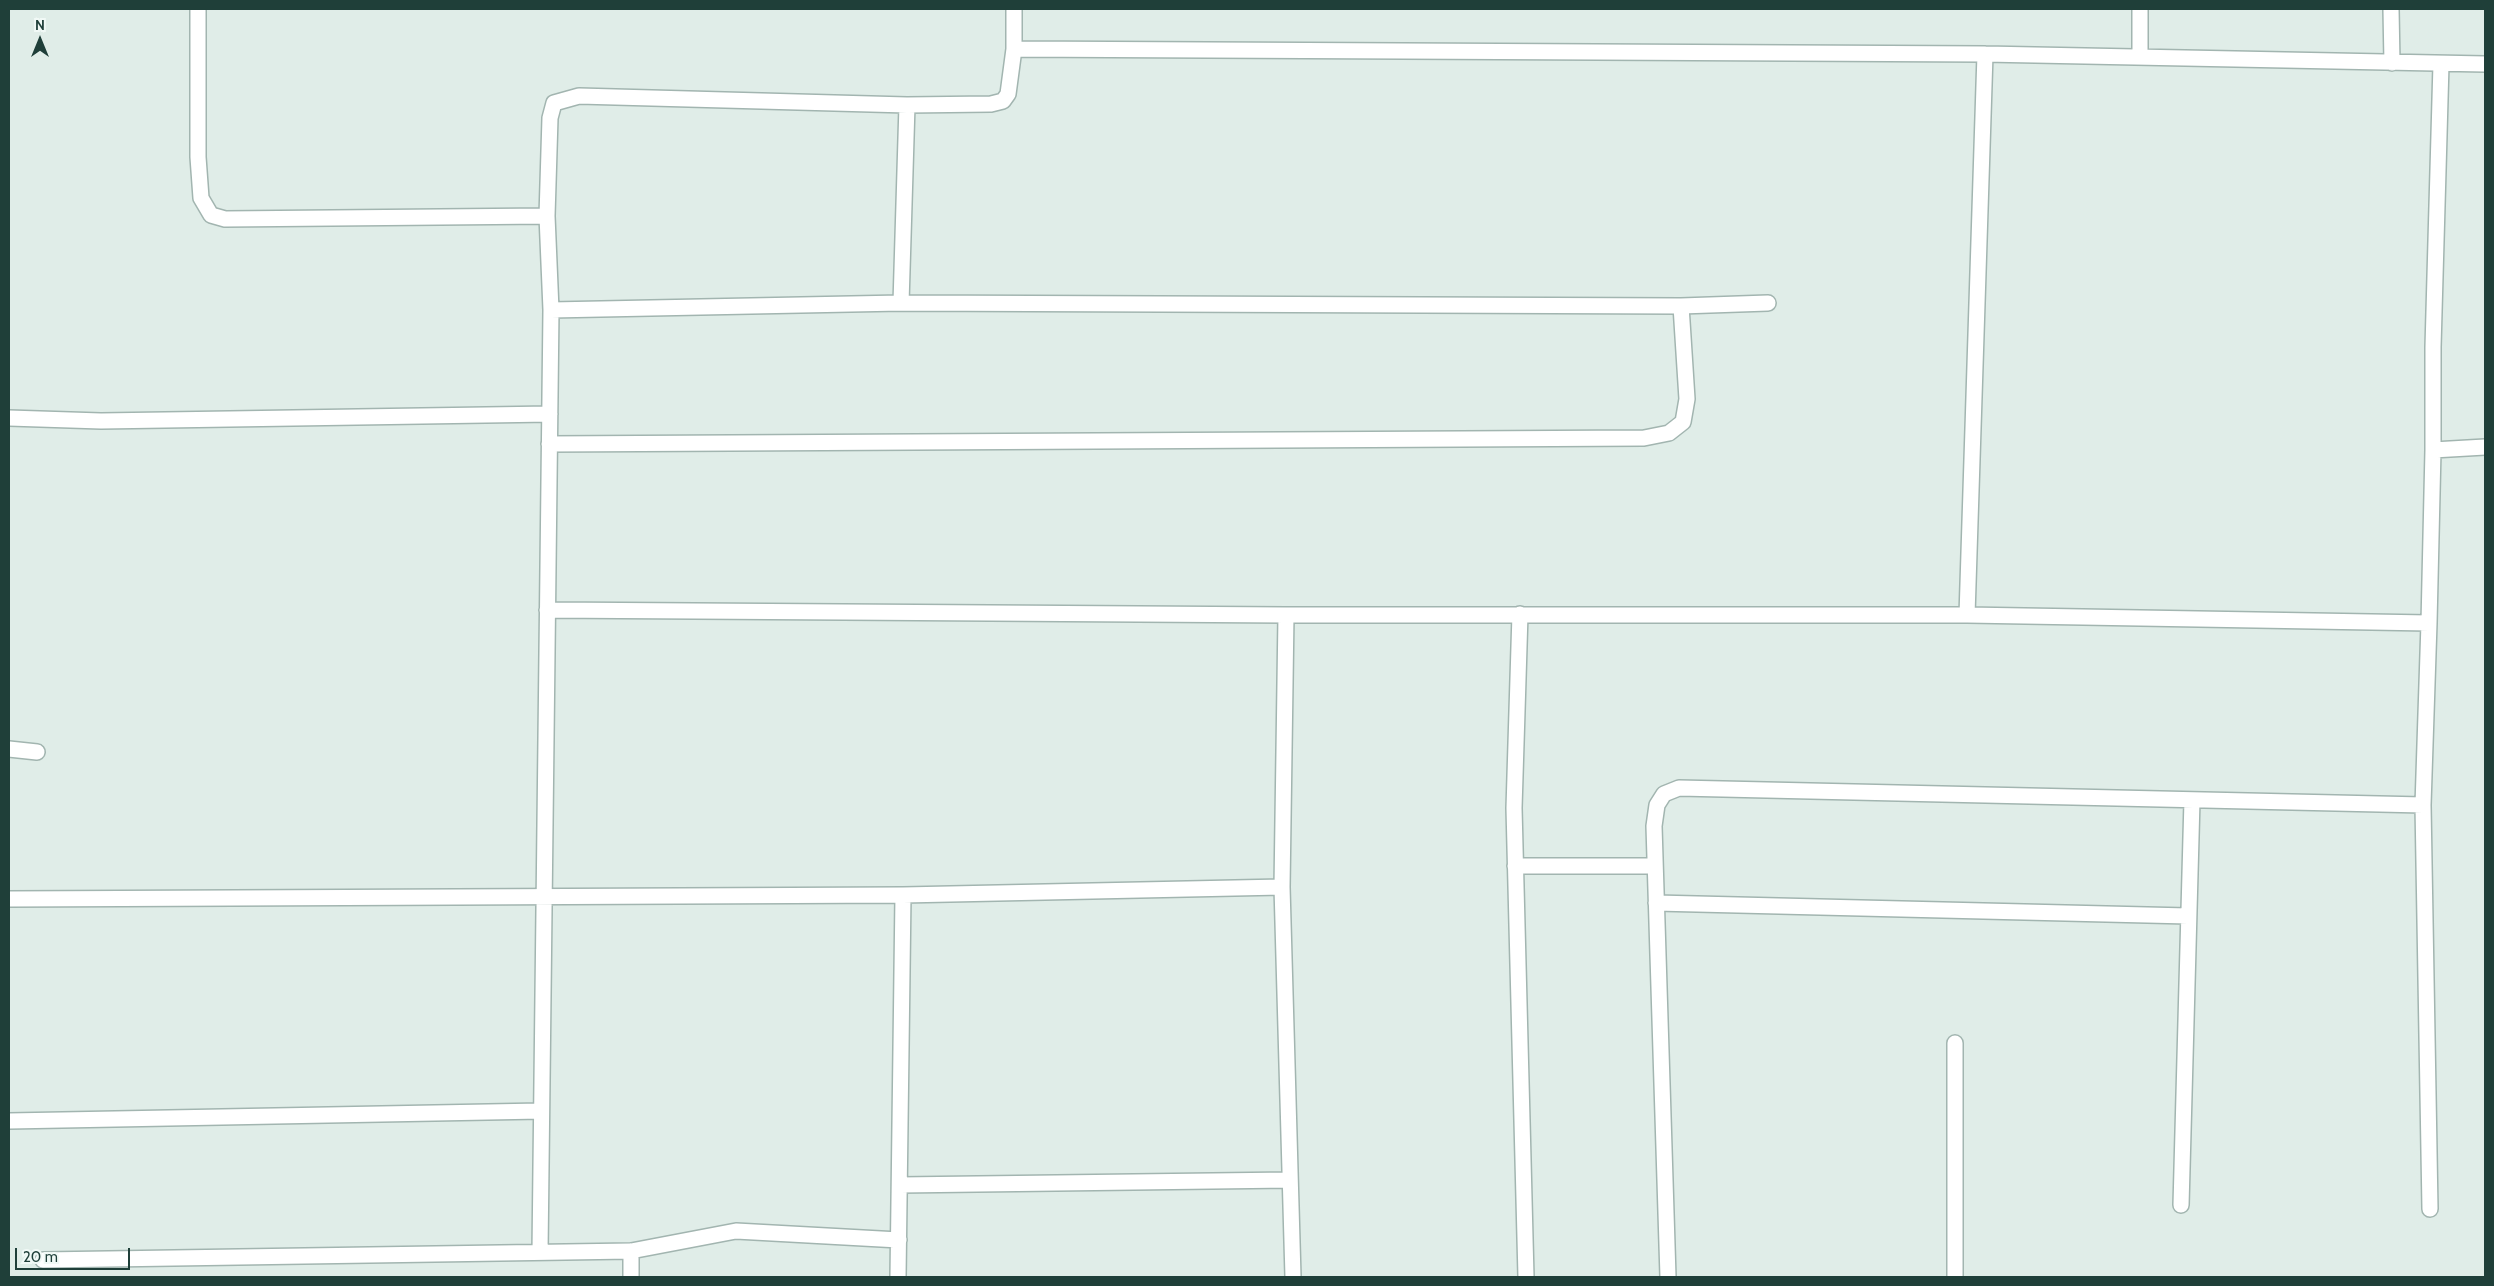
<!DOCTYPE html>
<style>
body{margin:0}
#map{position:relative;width:2494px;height:1286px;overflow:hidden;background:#e0ede8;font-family:Cabin,sans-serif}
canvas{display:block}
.frame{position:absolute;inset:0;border:10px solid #1f3f39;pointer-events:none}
.north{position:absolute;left:15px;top:15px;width:50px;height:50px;-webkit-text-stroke:4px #f1f9f6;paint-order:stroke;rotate:0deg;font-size:14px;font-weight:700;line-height:20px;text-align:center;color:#1f3f39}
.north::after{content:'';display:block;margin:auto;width:18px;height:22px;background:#1f3f39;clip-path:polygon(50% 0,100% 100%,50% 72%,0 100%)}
.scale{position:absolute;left:15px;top:1248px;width:115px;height:22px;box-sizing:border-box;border:2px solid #1f3f39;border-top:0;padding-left:6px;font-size:15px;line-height:18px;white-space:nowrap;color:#1f3f39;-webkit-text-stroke:4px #f1f9f6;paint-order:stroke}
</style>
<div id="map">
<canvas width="2494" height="1286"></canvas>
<div class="frame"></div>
<div class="north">N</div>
<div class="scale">20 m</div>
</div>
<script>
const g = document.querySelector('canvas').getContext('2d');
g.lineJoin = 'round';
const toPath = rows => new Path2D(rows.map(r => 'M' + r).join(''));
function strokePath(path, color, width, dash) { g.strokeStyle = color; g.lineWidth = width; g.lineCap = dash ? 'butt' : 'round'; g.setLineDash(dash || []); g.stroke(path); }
const minor = toPath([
 [198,9,198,157,201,198,211,215,225,219,547,216],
 [2140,9,2140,57],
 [2391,9,2392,63],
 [1014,49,1985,54,2485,64],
 [901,303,907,105,991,104,1003,101,1008,94,1014,49,1014,9],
 [551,310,547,216,550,118,554,103,579,96,907,105],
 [9,418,101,421,550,414],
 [549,444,1644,438,1669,433,1683,422,1687,399,1681,306],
 [2433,450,2485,447],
 [547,610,1286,615,1967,615,2429,623,2423,805,2430,1209],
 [1520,614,1514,808,1526,1277],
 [1967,615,1985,54],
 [2429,623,2433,450,2433,347,2441,64],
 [9,749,37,752],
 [1515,866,1655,866],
 [1282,887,1286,615],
 [9,899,903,895,1282,887,1293,1277],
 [1656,903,2188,916],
 [1955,1043,1955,1277],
 [9,1121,541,1111],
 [900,1185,1290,1180],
 [2181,1205,2192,800],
 [631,1251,631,1277],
 [540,1252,551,310,901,303,1681,306,1768,303],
 [43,1260,631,1251,736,1231,899,1240],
 [898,1277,903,895],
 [1668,1277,1654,826,1657,805,1664,794,1679,788,2423,805]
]);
strokePath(minor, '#a2b5b0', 18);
strokePath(minor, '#fff', 15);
</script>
